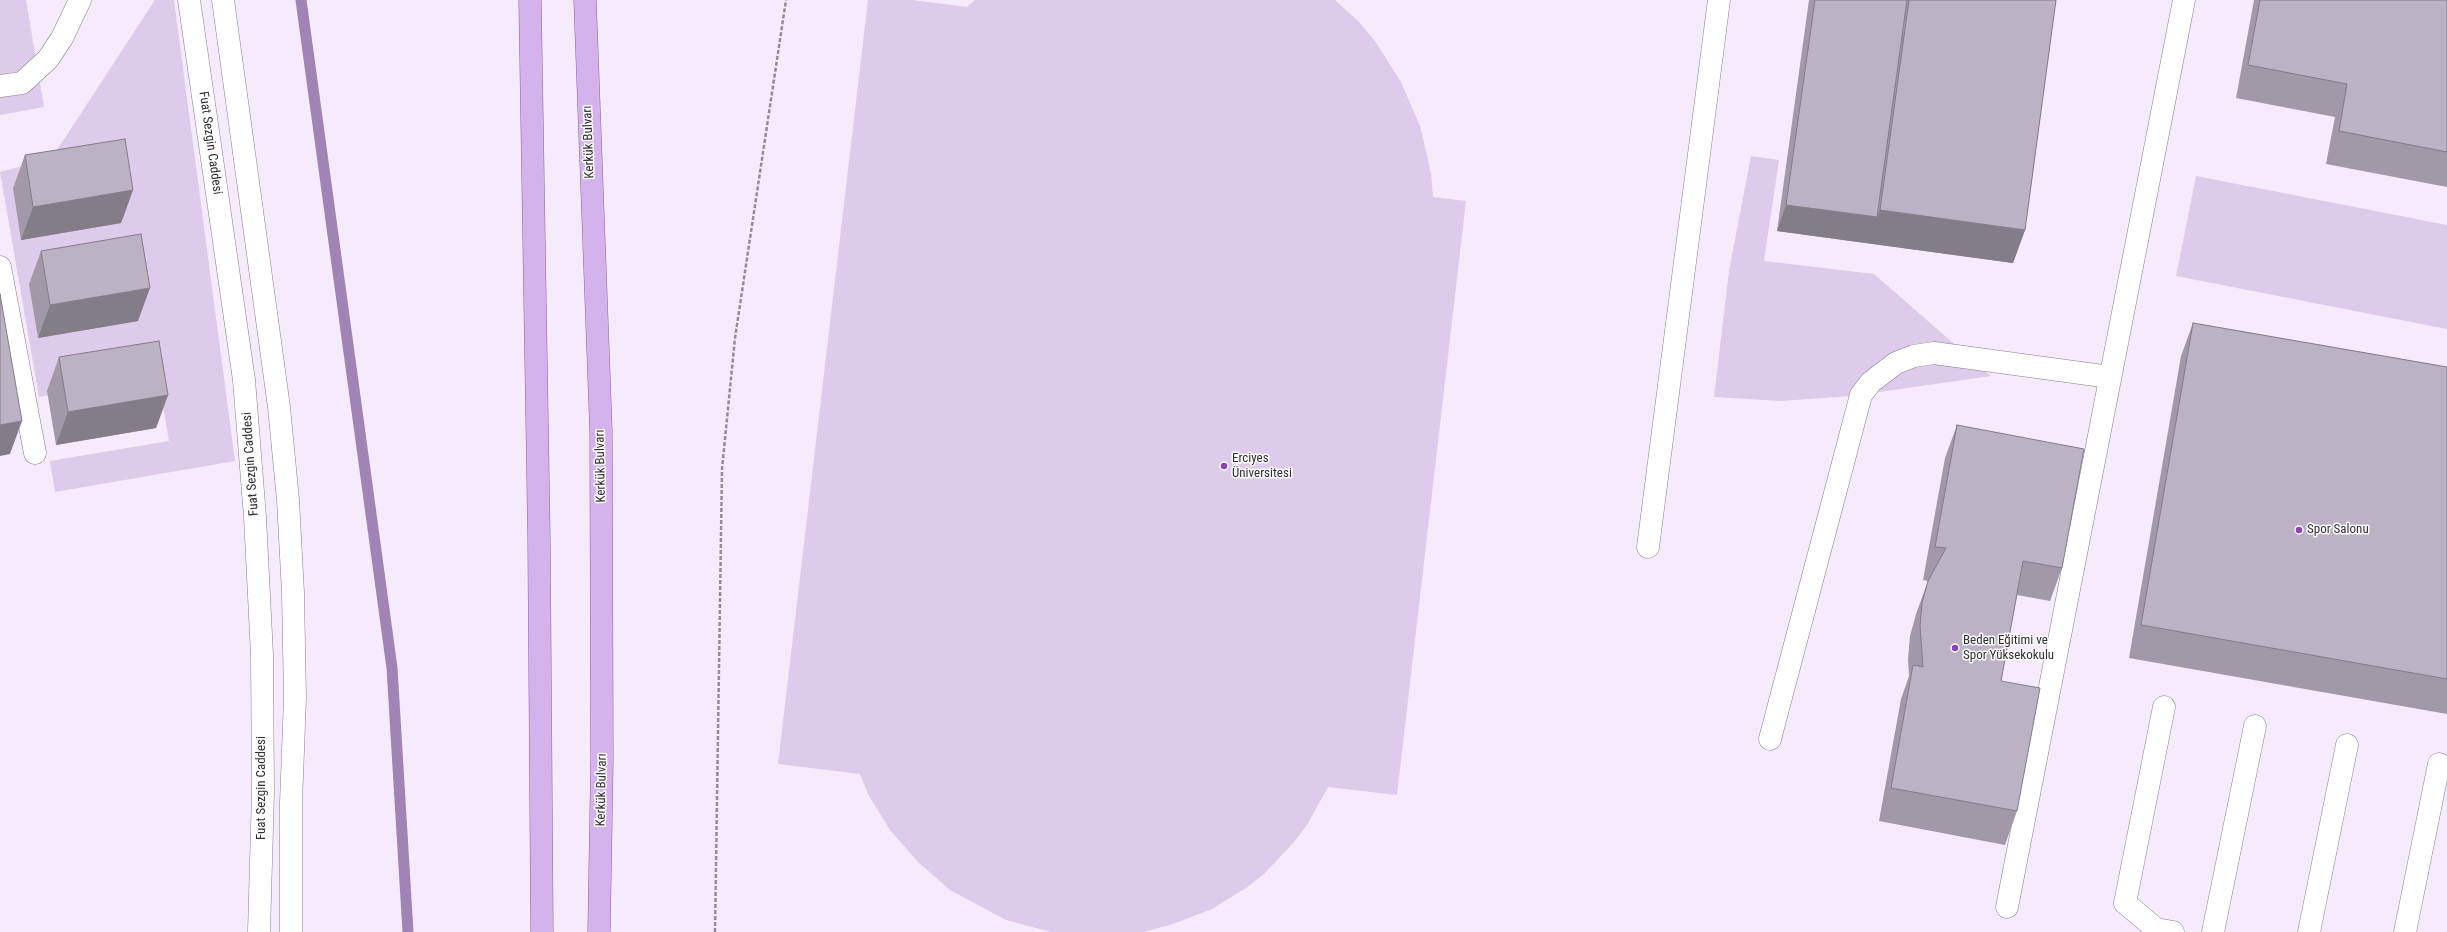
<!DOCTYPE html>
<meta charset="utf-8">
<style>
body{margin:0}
canvas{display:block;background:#f5ebfc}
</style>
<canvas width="2447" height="932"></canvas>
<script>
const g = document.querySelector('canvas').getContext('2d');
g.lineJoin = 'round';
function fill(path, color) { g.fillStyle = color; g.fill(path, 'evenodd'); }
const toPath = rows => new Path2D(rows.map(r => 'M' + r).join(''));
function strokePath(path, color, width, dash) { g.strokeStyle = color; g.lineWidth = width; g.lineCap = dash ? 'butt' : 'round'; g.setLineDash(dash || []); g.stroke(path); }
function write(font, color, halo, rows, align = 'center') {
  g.font = font + ' "Roboto Condensed",sans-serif'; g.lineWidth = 3; g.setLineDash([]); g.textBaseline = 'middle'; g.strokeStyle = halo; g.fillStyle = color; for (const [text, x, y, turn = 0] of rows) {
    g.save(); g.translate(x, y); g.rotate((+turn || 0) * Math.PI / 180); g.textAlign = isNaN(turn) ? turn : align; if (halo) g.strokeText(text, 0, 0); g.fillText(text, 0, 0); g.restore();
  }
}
fill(toPath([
 [0,0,26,0,44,107,0,115],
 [155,0,174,0,235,461,55,492,50,461,169,441,158,377,39,397,0,172,51,159],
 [868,0,912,0,967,7,975,0,1335,0,1359,22,1375,41,1401,82,1420,126,1431,173,1433,197,1466,201,1397,795,1328,787,1307,825,1294,842,1265,873,1249,886,1212,909,1173,924,1144,932,1051,932,1006,920,950,890,918,862,890,830,868,794,860,774,778,764],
 [1751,156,1779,160,1764,261,1874,274,1991,376,1851,396,1781,401,1714,397,1729,271],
 [2196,176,2447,225,2447,329,2176,276]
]), '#ddcbec');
strokePath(toPath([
 [301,0,392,668,408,932]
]), '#a084b5', 11);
const minor = toPath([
 [189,0,244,380,255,517,262,655,263,793,259,932],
 [223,0,279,407,288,500,293,593,295,698,291,803,291,932],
 [0,86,22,83,48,59,62,38,80,0],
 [0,267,35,453],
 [1648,547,1719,0],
 [2164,707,2125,903,2156,929,2173,932],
 [1770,739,1861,395,1871,382,1896,363,1914,356,1934,353,2110,377],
 [2007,907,2184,0],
 [2213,932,2255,726],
 [2309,932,2347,745],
 [2405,932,2439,764]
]);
const major = toPath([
 [530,0,539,539,542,932],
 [585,0,601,431,602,759,599,932]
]);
strokePath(minor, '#877e8e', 23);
strokePath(major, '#8863a3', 23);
strokePath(toPath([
 [715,932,722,469,735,338,786,0]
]), '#938c98', 2.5, [4, 2]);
strokePath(minor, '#fff', 22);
strokePath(major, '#d4b2eb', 22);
fill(toPath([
 [1809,0,2056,0,2025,230,2013,263,1777,231],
 [2254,0,2447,0,2447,187,2326,164,2335,117,2236,98],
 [25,155,133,190,121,223,21,240,13,188],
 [41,251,138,321,38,338,29,284],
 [2193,323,2447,367,2447,714,2129,658,2181,356],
 [59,357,168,395,156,428,56,445,47,391],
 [1957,425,2062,568,2050,601,2017,595,2001,681,2017,811,2005,845,1879,821,1901,699,1909,676,1908,659,1910,636,1916,614,1928,581,1923,580,1945,458]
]), '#a199a8');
fill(toPath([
 [133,190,121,223,21,240,33,207],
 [1786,205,1877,217,1880,210,2025,230,2013,263,1777,231],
 [150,288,138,321,38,338,50,305],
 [168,395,156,428,56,445,68,412],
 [22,421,10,454,0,456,0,425]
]), '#837d88');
const building = toPath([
 [1815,0,1907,0,1877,217,1786,205,1815,0],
 [1909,0,2056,0,2025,230,1880,210,1909,0],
 [2260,0,2447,0,2447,152,2339,131,2347,84,2248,65,2260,0],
 [125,139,133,190,33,207,25,155,125,139],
 [141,234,150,288,50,305,41,251,141,234],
 [0,294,22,421,0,425,0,294],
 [2193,323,2447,367,2447,679,2141,625,2193,323],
 [159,341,168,395,68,412,59,357,159,341],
 [1957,425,2084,449,2062,568,2023,561,2001,681,2040,688,2017,811,1891,788,1913,665,1923,667,1920,626,1922,603,1928,581,1946,548,1935,547,1957,425]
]);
fill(building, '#bbb2c3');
strokePath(building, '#837d88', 1);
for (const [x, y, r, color] of [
 [1224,466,4,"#8c45b8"],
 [2299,530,4,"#8c45b8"],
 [1955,648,4,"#8c45b8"]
]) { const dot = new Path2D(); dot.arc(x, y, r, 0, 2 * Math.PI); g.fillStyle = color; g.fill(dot); strokePath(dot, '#fdfdfd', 1.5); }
write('13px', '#322e35', '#fdfdfd', [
 ["Kerkük Bulvarı",589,142,-92],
 ["Fuat Sezgin Caddesi",210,143,82],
 ["Fuat Sezgin Caddesi",251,464,-94],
 ["Kerkük Bulvarı",601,466,-91],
 ["Fuat Sezgin Caddesi",262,788,-90],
 ["Kerkük Bulvarı",602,790,-89]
]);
write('13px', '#322e35', '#fdfdfd', [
 ["Erciyes",1232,459],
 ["Üniversitesi",1232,474],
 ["Spor Salonu",2307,530],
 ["Beden Eğitimi ve",1963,641],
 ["Spor Yüksekokulu",1963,656]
], 'left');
</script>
